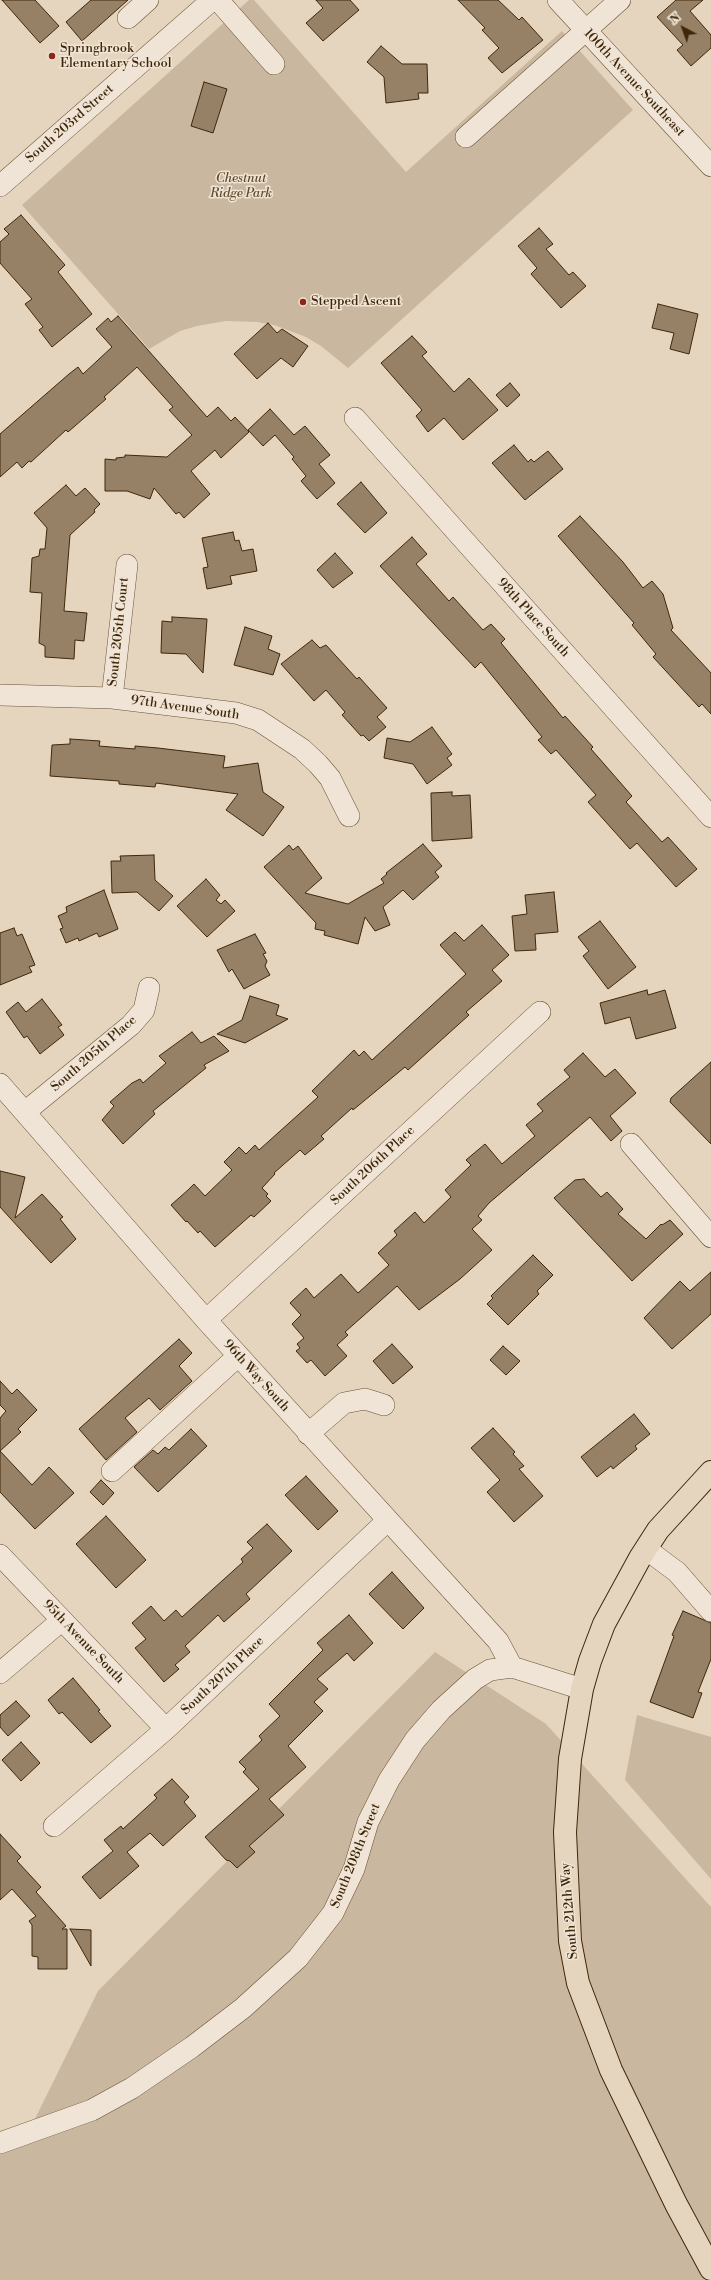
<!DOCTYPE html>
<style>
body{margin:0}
#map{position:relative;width:711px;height:2280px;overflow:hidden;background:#e6d5be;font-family:"Libre Bodoni",serif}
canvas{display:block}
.north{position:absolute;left:663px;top:8px;width:40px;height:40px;-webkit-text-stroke:3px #efe4d5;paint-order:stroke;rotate:319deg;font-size:11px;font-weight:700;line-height:16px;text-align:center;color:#3f2709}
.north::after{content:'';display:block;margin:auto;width:14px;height:18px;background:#3f2709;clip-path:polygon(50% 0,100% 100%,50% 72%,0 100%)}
</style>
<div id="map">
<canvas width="711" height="2280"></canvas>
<div class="north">N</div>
</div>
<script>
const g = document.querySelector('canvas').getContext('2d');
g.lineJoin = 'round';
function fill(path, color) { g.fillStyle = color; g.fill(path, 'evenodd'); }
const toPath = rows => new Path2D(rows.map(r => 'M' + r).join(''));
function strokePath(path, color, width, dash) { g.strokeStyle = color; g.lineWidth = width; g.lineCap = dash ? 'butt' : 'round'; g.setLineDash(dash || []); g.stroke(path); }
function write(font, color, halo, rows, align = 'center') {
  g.font = font + ' "Libre Bodoni",serif'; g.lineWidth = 3; g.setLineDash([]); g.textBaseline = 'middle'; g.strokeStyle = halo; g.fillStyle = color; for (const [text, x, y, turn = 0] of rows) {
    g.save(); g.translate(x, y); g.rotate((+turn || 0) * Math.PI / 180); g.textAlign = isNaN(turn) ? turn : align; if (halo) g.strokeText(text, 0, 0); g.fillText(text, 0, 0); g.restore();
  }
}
fill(toPath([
 [249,0,254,0,406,172,562,31,633,110,348,368,321,346,306,337,274,325,257,322,226,321,197,326,180,331,149,349,22,205],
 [435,1652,546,1724,711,1907,711,2280,0,2280,0,2145,28,2133,98,1991],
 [637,1715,711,1737,711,1879,625,1780]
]), '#cab79f');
const building = toPath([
 [2,0,35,0,59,26,40,43,2,0],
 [91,0,128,0,82,41,66,22,91,0],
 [316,0,350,0,359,10,323,41,306,23,323,8,316,0],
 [458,0,498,0,519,20,522,17,543,40,502,73,488,58,499,48,482,30,485,28,458,0],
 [676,0,703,0,690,11,711,35,711,48,691,66,677,50,683,45,657,17,676,0],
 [381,46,402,64,427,64,428,93,418,93,419,99,386,103,384,77,367,62,381,46],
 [204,82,227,89,213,133,191,126,204,82],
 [21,215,65,265,58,272,92,314,52,347,39,330,43,327,25,304,32,299,0,263,0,242,9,234,4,229,21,215],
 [539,228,553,244,546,249,569,275,573,272,586,286,561,308,531,274,537,268,518,246,539,228],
 [658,304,698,314,689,354,670,349,674,333,652,328,658,304],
 [118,316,207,417,218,407,231,421,235,417,249,432,221,458,215,450,191,471,210,494,184,518,179,512,176,514,154,488,150,499,127,491,105,491,105,459,116,460,116,458,125,457,125,455,167,457,192,435,169,410,173,407,137,367,104,397,106,399,68,432,66,430,31,462,29,461,22,468,17,462,0,477,0,434,69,374,78,367,83,374,112,347,96,329,108,318,111,322,118,316],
 [268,323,277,333,282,329,308,346,293,367,281,358,257,379,234,354,268,323],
 [412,336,427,352,422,356,454,392,469,378,498,410,463,440,444,418,428,432,416,416,422,410,381,363,412,336],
 [510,383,520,395,507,407,496,395,510,383],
 [270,409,294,435,305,426,330,455,319,464,335,483,317,499,301,481,306,476,292,459,294,457,275,435,263,446,248,430,270,409],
 [514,445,528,462,531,459,534,462,548,451,563,469,525,500,492,463,514,445],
 [361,482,387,513,365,533,337,504,361,482],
 [66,485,76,496,85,488,100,504,94,510,95,512,70,535,64,611,87,613,84,641,75,640,74,659,45,657,45,646,39,643,42,593,30,592,32,558,39,556,40,549,45,549,47,528,34,513,66,485],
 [580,516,623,562,643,588,652,581,663,594,673,628,671,630,711,673,711,714,702,704,699,707,653,657,656,654,632,625,634,623,558,536,580,516],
 [233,532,235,541,239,540,242,551,253,549,257,571,230,576,232,584,207,589,203,568,208,567,202,538,233,532],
 [412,537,427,554,416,564,449,601,453,597,483,630,491,624,505,639,501,643,563,718,565,716,593,747,591,749,632,796,626,802,662,842,668,837,697,869,676,887,637,843,630,849,588,802,596,795,556,750,551,754,538,740,542,737,481,662,475,668,380,566,412,537],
 [335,553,353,573,333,588,317,570,335,553],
 [172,617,207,619,203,673,186,654,161,653,162,621,172,622,172,617],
 [245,627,272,636,268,649,280,654,273,675,234,665,245,627],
 [312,640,320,648,326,645,357,679,359,677,387,708,377,717,386,727,369,741,363,735,361,736,342,715,345,712,326,690,314,701,281,664,312,640],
 [432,727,452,754,447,758,452,765,427,784,413,764,384,758,387,738,410,742,432,727],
 [70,739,100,741,99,746,135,749,135,746,158,748,225,756,223,768,258,763,263,792,284,807,263,836,226,810,238,794,156,783,155,787,119,784,119,781,50,776,52,745,70,744,70,739],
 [452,792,452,796,470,795,472,838,432,841,431,793,452,792],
 [423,844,442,866,435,872,439,877,413,900,403,890,383,907,390,925,375,931,365,917,358,944,324,935,325,931,315,929,316,923,264,867,289,845,293,850,298,846,322,878,305,893,348,904,384,883,381,879,387,874,386,873,423,844],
 [154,855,155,880,173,896,159,911,137,892,112,893,111,861,121,861,120,856,154,855],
 [206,879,220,895,216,900,221,904,225,900,235,911,207,937,177,906,206,879],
 [104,890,118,929,99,937,97,933,79,941,78,938,66,943,60,929,63,928,58,916,67,912,66,907,104,890],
 [554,892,558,932,535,934,536,950,515,951,512,916,527,914,525,895,554,892],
 [600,921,636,967,608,989,583,956,589,951,578,937,600,921],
 [482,925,509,955,492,970,502,981,466,1012,469,1015,408,1070,405,1067,353,1110,352,1108,321,1136,324,1139,305,1155,300,1150,274,1173,275,1174,262,1188,268,1194,266,1196,271,1201,254,1217,251,1215,215,1247,200,1231,198,1233,187,1221,186,1222,171,1205,188,1190,194,1184,205,1196,232,1170,224,1162,239,1147,246,1154,255,1145,259,1150,318,1097,312,1091,354,1050,359,1056,364,1051,372,1060,466,974,440,945,455,932,464,941,482,925],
 [14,928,17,936,22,934,35,965,29,967,32,972,0,985,0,933,14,928],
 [255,934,266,953,263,954,267,961,265,966,270,975,244,989,232,969,229,972,217,950,255,934],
 [647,990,648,995,665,990,676,1028,636,1039,630,1017,605,1024,600,1003,647,990],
 [250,996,279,1005,276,1015,288,1019,245,1043,217,1034,242,1020,250,996],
 [42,999,62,1025,58,1027,64,1035,40,1054,27,1036,24,1038,6,1012,18,1002,26,1012,42,999],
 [192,1032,201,1043,214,1036,229,1051,204,1065,206,1068,153,1111,155,1114,123,1144,102,1120,114,1106,110,1102,132,1083,140,1079,143,1083,166,1063,159,1056,192,1032],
 [583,1053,605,1077,615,1069,636,1093,610,1116,622,1131,611,1141,590,1117,489,1203,478,1216,482,1220,472,1229,492,1250,460,1279,419,1310,397,1286,345,1332,348,1335,337,1345,347,1356,325,1376,311,1360,307,1363,296,1351,300,1348,297,1344,304,1338,292,1324,301,1315,290,1303,306,1288,314,1298,341,1274,358,1293,389,1265,378,1253,397,1235,394,1231,415,1212,424,1223,451,1197,445,1190,471,1165,466,1160,485,1144,502,1164,535,1136,526,1125,543,1111,537,1104,570,1077,564,1070,583,1053],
 [711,1062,711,1144,670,1102,671,1098,711,1062],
 [0,1171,25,1177,15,1218,42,1194,63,1217,60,1219,76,1239,51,1263,0,1207,0,1171],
 [584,1179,601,1197,607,1192,623,1209,618,1214,646,1239,661,1224,662,1225,670,1220,683,1234,632,1281,554,1198,575,1180,584,1179],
 [533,1255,553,1275,537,1291,539,1294,508,1325,487,1304,493,1298,491,1296,533,1255],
 [711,1272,711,1314,672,1349,644,1318,680,1281,690,1291,711,1272],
 [179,1339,192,1353,179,1366,192,1381,160,1410,149,1398,125,1418,137,1432,106,1460,79,1429,179,1339],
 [392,1344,413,1367,393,1384,373,1361,392,1344],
 [503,1346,520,1361,506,1375,490,1360,503,1346],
 [0,1381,12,1394,17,1389,37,1410,18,1429,21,1432,0,1451,32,1485,49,1467,74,1493,35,1529,0,1492,0,1418,6,1411,0,1405,0,1381],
 [634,1414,650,1434,635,1446,637,1449,613,1469,611,1466,597,1477,581,1457,634,1414],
 [493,1428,515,1452,513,1454,524,1466,519,1469,543,1496,514,1522,487,1492,500,1480,471,1448,493,1428],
 [191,1429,207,1446,158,1492,134,1467,153,1450,158,1454,165,1447,169,1450,191,1429],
 [306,1476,338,1511,318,1530,285,1495,306,1476],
 [101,1480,114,1493,103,1505,90,1492,101,1480],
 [106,1516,146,1560,116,1588,76,1544,106,1516],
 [267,1524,292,1551,246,1594,250,1599,224,1622,218,1615,185,1646,190,1652,175,1665,179,1669,164,1682,135,1648,146,1639,132,1623,151,1606,164,1621,176,1610,182,1617,243,1562,241,1559,253,1548,247,1542,267,1524],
 [392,1572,424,1608,403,1629,369,1594,392,1572],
 [683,1611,711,1623,711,1659,698,1692,702,1693,693,1718,650,1702,674,1636,672,1635,683,1611],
 [349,1615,373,1643,354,1661,347,1653,317,1679,328,1689,314,1702,323,1711,288,1746,306,1767,269,1799,284,1815,249,1846,255,1852,237,1868,230,1861,226,1860,205,1837,259,1789,243,1772,246,1769,239,1762,262,1740,259,1736,280,1716,269,1704,323,1650,317,1643,349,1615],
 [73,1678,100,1710,98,1711,111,1726,91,1743,62,1712,59,1714,48,1700,73,1678],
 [16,1701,30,1716,8,1736,0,1727,0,1715,16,1701],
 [21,1742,40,1763,21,1781,2,1760,21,1742],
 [172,1779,189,1797,184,1802,196,1816,163,1846,150,1833,127,1852,139,1866,100,1899,82,1877,113,1851,104,1840,121,1826,123,1829,157,1798,154,1795,172,1779],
 [0,1834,21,1857,17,1861,41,1887,36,1892,66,1926,62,1929,67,1929,67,1969,38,1969,38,1957,32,1956,32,1925,29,1921,36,1916,12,1889,0,1900,0,1834],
 [70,1929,91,1930,91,1966,70,1929]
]);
fill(building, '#968167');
strokePath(building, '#3f2709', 1);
const minor = toPath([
 [218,0,274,64],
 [558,0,711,166],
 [128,18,148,0],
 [466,137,620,0],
 [0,186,212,0],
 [355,418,711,817],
 [0,695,112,698,236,713,258,720,302,749,318,764,330,778,349,816],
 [112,698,127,565],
 [0,1084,206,1320,498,1641,512,1667],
 [25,1112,131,1025,144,1010,149,988],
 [631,1144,711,1237],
 [206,1320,540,1012],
 [308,1434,344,1403,365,1399,384,1405],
 [112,1471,238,1356],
 [646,1549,677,1572,711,1611],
 [0,1555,166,1729],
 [0,1673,62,1620],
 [54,1826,166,1729,387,1521],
 [0,2143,92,2110,132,2088,192,2047,243,2008,298,1958,333,1913,354,1869,368,1822,389,1780,415,1740,441,1710,475,1679,490,1670,512,1667,582,1689]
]);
const major = toPath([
 [711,1472,658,1530,640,1558,604,1624,590,1661,582,1689,570,1759,565,1832,570,1941,578,1983,611,2070,676,2204,711,2269]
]);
strokePath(minor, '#695236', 22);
strokePath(major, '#3f2709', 24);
strokePath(minor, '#efe4d5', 21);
strokePath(major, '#e6d5be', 22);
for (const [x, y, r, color] of [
 [52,56,4,"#8f2418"],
 [303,302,4,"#8f2418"]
]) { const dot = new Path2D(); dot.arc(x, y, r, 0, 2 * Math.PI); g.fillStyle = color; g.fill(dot); strokePath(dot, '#efe4d5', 1.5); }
write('13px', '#3f2709', '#efe4d5', [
 ["Springbrook",60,49],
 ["Elementary School",60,64],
 ["Stepped Ascent",311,302]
], 'left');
write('13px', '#3f2709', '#efe4d5', [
 ["100th Avenue Southeast",634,83,47],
 ["South 203rd Street",70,124,-41],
 ["98th Place South",533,618,48],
 ["South 205th Court",119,632,-84],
 ["97th Avenue South",185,708,8],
 ["South 205th Place",94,1054,-41],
 ["South 206th Place",373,1166,-43],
 ["96th Way South",256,1376,48],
 ["95th Avenue South",83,1642,46],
 ["South 207th Place",223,1676,-43],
 ["South 208th Street",356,1856,-68],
 ["South 212th Way",570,1911,-95]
]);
write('italic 13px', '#624b2e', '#efe4d5', [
 ["Chestnut",241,179],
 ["Ridge Park",241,194]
]);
</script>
